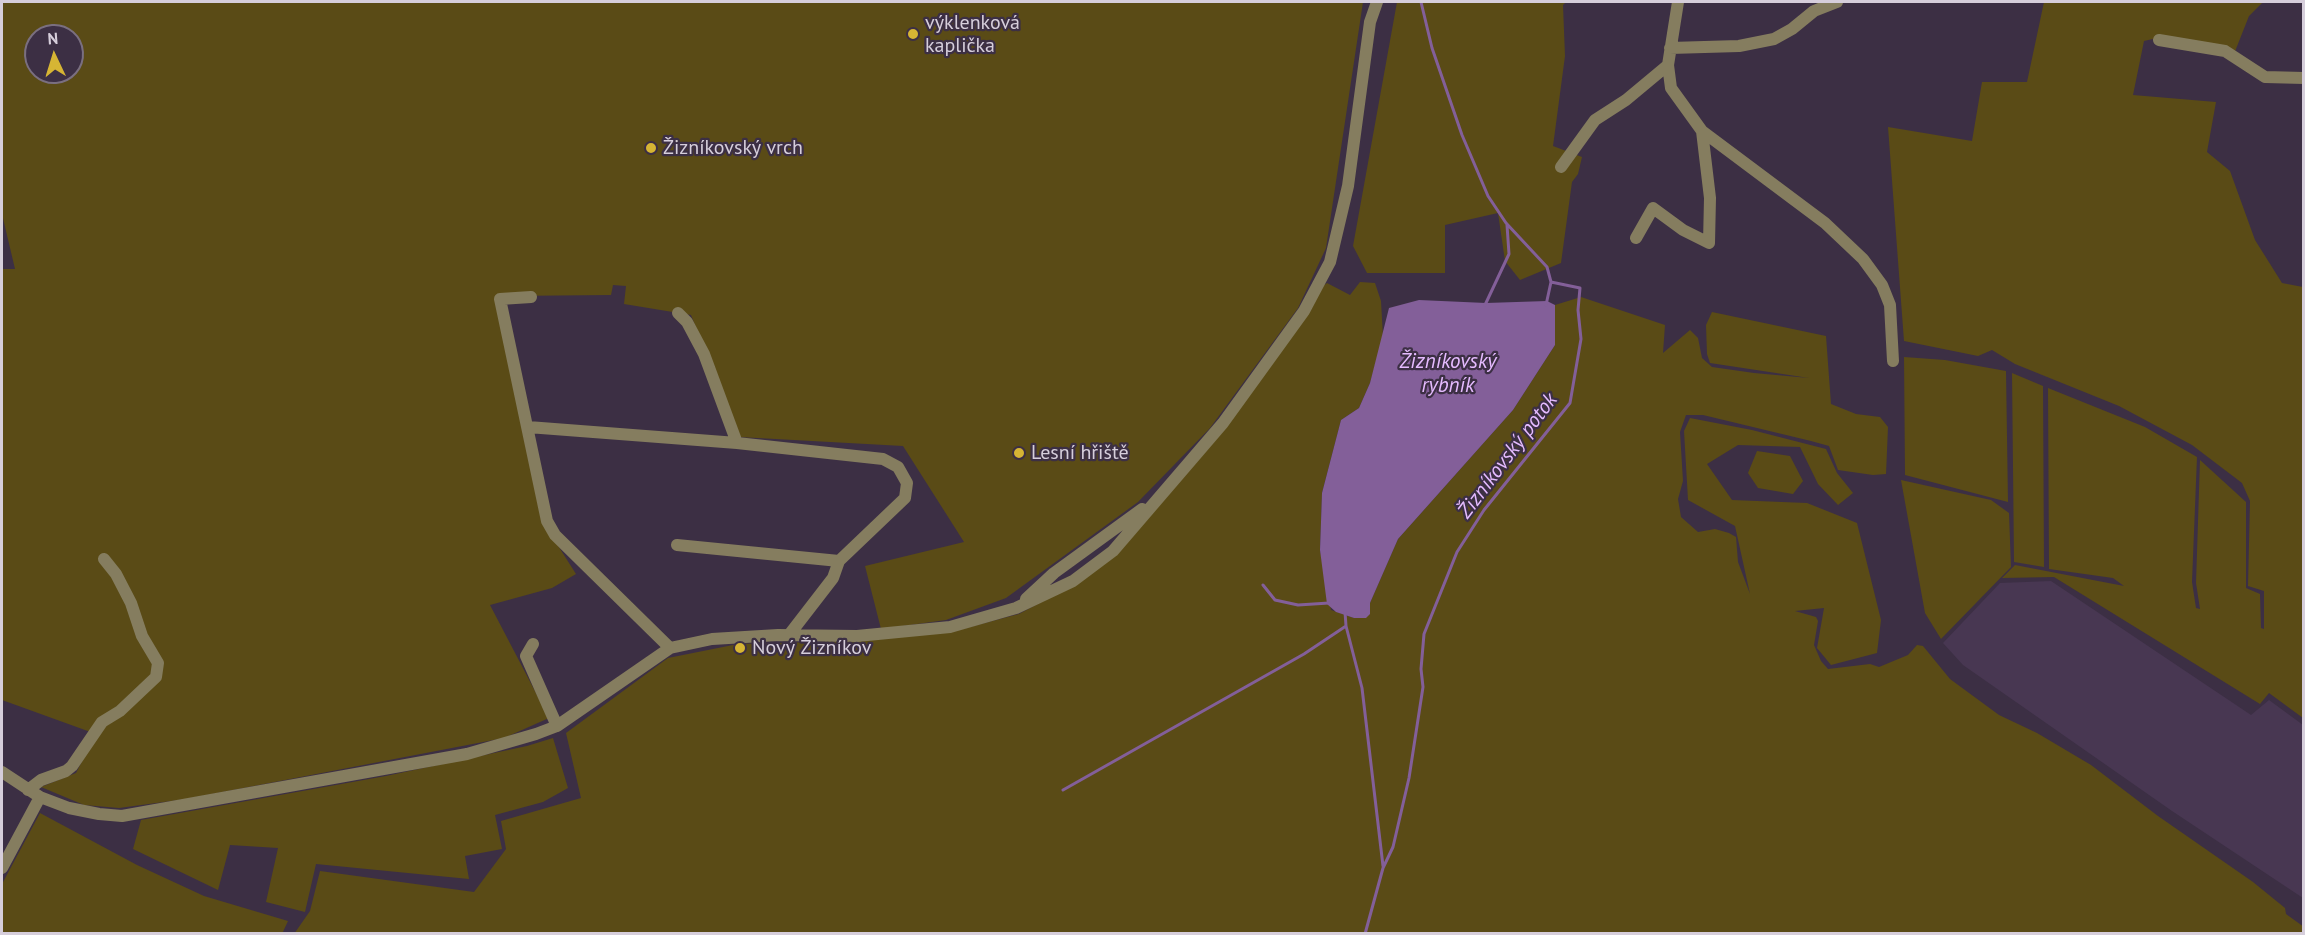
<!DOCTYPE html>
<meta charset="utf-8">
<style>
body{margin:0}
#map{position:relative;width:2305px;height:935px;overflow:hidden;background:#3c2f44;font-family:"PT Sans",sans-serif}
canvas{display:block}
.frame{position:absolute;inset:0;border:3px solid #d6cedb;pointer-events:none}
.north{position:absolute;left:24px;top:24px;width:60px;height:60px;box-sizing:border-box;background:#3c2f44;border:2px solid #7a6f80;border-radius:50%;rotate:356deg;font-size:16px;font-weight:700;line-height:24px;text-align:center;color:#d6cedb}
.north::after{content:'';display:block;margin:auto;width:21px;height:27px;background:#d6b534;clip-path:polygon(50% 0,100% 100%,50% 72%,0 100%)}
</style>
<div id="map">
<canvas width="2305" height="935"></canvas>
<div class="frame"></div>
<div class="north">N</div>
</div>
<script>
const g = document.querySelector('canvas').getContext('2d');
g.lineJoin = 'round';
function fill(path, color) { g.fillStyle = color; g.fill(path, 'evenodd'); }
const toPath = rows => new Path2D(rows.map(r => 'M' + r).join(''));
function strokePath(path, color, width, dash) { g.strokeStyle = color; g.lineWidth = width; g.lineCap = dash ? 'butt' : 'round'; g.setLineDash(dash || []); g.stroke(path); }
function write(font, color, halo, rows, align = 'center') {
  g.font = font + ' "PT Sans",sans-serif'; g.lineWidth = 4.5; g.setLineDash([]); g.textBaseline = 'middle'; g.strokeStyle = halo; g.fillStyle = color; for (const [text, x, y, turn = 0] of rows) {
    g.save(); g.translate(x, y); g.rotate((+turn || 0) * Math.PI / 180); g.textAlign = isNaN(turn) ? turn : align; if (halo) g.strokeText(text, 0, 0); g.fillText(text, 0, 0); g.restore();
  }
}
fill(toPath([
 [2051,581,2251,715,2269,700,2303,725,2303,898,2172,811,1963,665,1943,643,2000,583]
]), '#483752');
fill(toPath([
 [2,2,1363,2,1326,248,1298,308,1210,428,1138,502,1006,598,946,620,881,629,865,566,964,542,903,446,739,437,691,315,624,304,626,286,613,285,611,295,506,296,498,304,541,519,576,574,552,588,490,605,549,718,504,738,186,799,119,808,84,805,41,787,76,773,96,734,2,700,2,269,15,269,2,214],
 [36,36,72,36,72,72,36,72],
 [1397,2,1566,2,1563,5,1565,56,1553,146,1582,157,1578,174,1572,182,1561,263,1520,280,1505,261,1498,213,1445,225,1445,273,1367,273,1353,246],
 [2044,2,2263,2,2249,16,2234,54,2157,38,2144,41,2133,95,2216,102,2207,152,2230,171,2255,240,2282,283,2303,287,2303,718,2269,693,2260,704,2054,577,2002,578,2015,565,2124,586,2113,578,2049,569,2048,388,2145,427,2197,457,2192,582,2196,608,2200,609,2196,583,2200,460,2246,502,2246,588,2260,594,2261,628,2264,629,2264,591,2248,586,2250,501,2242,483,2192,445,2119,406,2015,364,1992,350,1978,356,1904,341,1888,127,1972,141,1982,82,2027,82],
 [1360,282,1375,283,1381,301,1383,337,1370,383,1359,408,1341,420,1322,493,1320,550,1331,610,1354,618,1370,603,1398,539,1513,410,1555,345,1555,305,1581,297,1665,325,1663,353,1690,330,1698,338,1702,358,1712,367,1754,373,1809,378,1710,363,1707,354,1706,325,1712,312,1826,336,1831,404,1856,414,1880,417,1888,427,1886,474,1873,475,1838,470,1829,446,1811,441,1703,415,1686,415,1680,432,1683,481,1678,499,1681,517,1698,532,1715,529,1729,533,1736,537,1738,562,1750,594,1735,526,1688,500,1684,431,1690,418,1752,430,1826,449,1837,473,1853,493,1838,505,1818,484,1800,447,1738,445,1707,464,1732,500,1807,503,1857,523,1881,620,1877,653,1831,665,1817,648,1824,608,1795,611,1816,617,1818,621,1814,645,1821,661,1828,669,1870,664,1879,667,1908,655,1917,645,1923,646,1950,679,1999,715,2037,733,2091,765,2158,816,2253,882,2285,908,2286,914,2304,927,2303,934,294,934,310,911,320,871,474,892,506,849,501,821,581,798,566,733,668,658,738,644,858,641,951,632,1019,614,1075,584,1115,553,1323,286,1327,283,1350,295],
 [1904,357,1945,360,2006,371,2008,502,1905,475],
 [2012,373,2043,386,2044,567,2014,562],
 [1757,451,1790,456,1803,481,1793,494,1758,488,1748,473],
 [1901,480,1991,500,2009,513,2011,567,1941,639,1925,613],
 [553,738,568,788,543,802,495,815,502,849,465,856,469,879,316,864,305,912,266,902,278,848,230,845,218,890,133,849,141,820,386,776,527,746],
 [40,813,137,865,204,896,288,921,282,934,2,933,2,884]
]), '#5a4b16');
fill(toPath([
 [1419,300,1486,303,1547,301,1555,305,1555,345,1513,410,1398,539,1370,603,1370,614,1366,618,1354,618,1336,612,1327,604,1320,550,1322,493,1341,420,1359,408,1370,383,1389,308]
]), '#835f99');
strokePath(toPath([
 [1485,305,1509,254,1507,225],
 [1546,305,1551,282],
 [1263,585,1275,600,1298,605,1329,603],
 [1345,612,1346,626,1362,688,1383,866],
 [1063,790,1304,654,1346,626],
 [1365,934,1383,868,1393,847,1409,778,1423,687,1421,669,1424,634,1457,552,1484,510,1570,403,1581,339,1578,310,1580,288,1551,282,1547,267,1506,223,1488,196,1462,135,1432,48,1421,2]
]), '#835f99', 3);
strokePath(toPath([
 [1678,2,1668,65,1671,88,1702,131,1825,223,1863,259,1882,285,1890,305,1893,361],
 [2159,40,2225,51,2265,77,2304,78],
 [1670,48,1739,46,1774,39,1792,29,1814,11,1837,2],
 [1561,167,1595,120,1626,100,1668,65],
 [1636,238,1653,208,1683,230,1709,243,1710,198,1702,131],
 [531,297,500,299,547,521,555,535,670,648],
 [678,313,687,322,704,354,737,443],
 [528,427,737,443,883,459,898,467,907,483,905,498,839,561,833,578,789,635],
 [677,545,839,561],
 [1026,599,1054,573,1142,509],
 [533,644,526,656,557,726],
 [2,772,40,797,69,808,99,814,122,816,467,754,536,734,557,726,670,648,712,639,778,635,857,636,950,627,1016,608,1073,581,1113,551,1223,423,1304,311,1330,262,1348,186,1370,22,1377,2],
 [28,790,41,780,66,771,72,766,102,722,120,711,156,677,158,663,142,636,131,603,116,574,104,559],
 [2,868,40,797]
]), '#857d5f', 12);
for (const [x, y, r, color] of [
 [913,34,6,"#d6b534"],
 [651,148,6,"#d6b534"],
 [1019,453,6,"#d6b534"],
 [740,648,6,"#d6b534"]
]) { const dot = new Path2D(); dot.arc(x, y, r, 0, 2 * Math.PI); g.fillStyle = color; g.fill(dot); strokePath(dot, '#3c2f44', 2); }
write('20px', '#d6cedb', '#3c2f44', [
 ["výklenková",925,23],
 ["kaplička",925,46],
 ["Žizníkovský vrch",663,148],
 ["Lesní hřiště",1031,453],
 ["Nový Žizníkov",752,648]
], 'left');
write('italic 21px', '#e5bbff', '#3c2f44', [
 ["Žizníkovský",1448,362],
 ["rybník",1448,386],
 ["Žizníkovský potok",1508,456,-53]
]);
</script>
